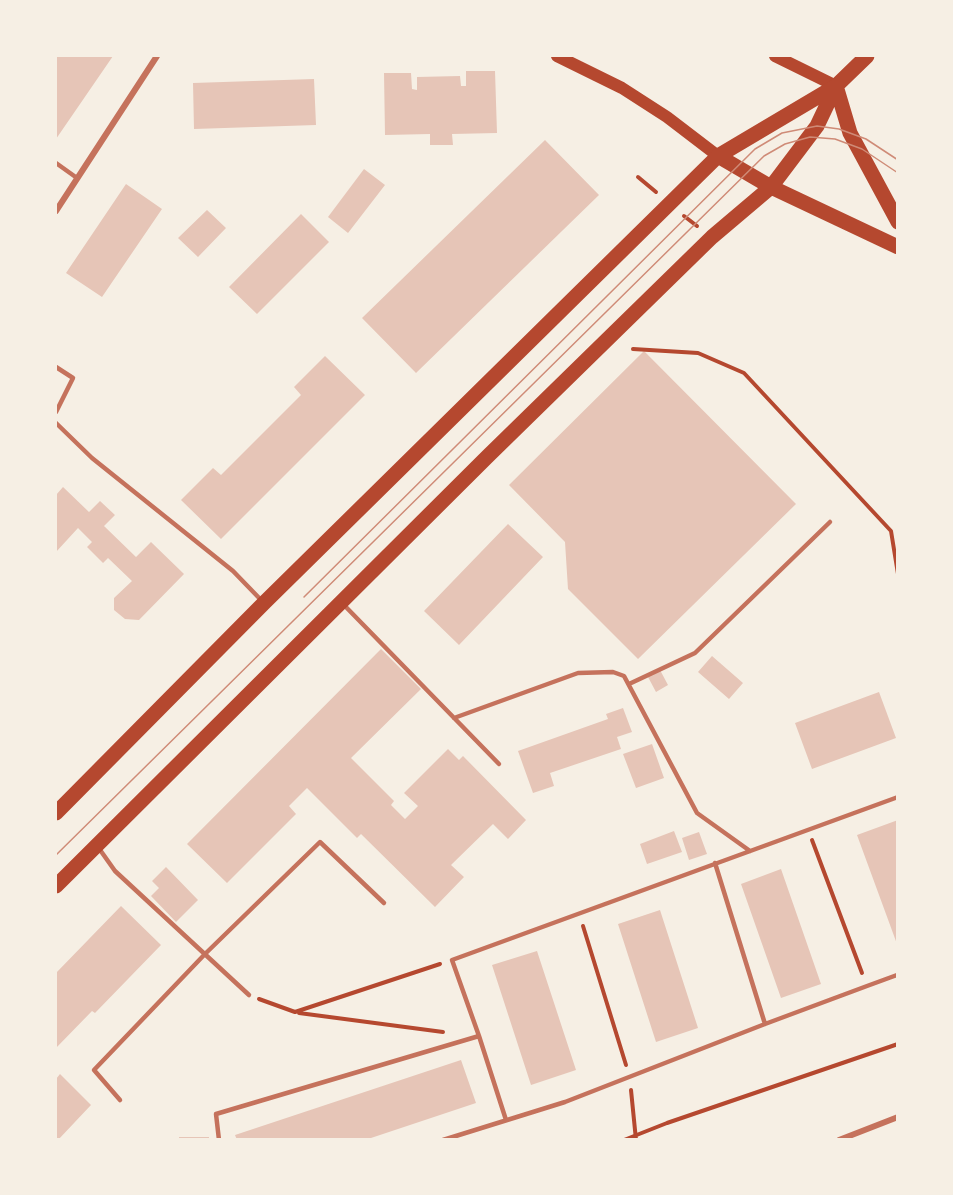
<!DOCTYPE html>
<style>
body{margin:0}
#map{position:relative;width:953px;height:1195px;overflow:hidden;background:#f6efe4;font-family:"PT Sans Narrow",sans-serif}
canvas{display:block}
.frame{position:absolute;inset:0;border:57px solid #f6efe4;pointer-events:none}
</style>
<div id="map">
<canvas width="953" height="1195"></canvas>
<div class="frame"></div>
</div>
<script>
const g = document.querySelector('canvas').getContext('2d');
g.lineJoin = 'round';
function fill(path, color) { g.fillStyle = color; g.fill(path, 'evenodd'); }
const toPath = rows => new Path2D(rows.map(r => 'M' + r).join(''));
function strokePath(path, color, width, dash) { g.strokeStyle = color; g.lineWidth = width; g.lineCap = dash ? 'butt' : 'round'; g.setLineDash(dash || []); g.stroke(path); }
fill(toPath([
 [56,56,113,56,56,139],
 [466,71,495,71,497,133,452,134,453,145,430,145,430,134,385,135,384,73,411,73,412,89,417,90,417,77,460,76,461,86,466,86],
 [314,79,316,125,194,129,193,83],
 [545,140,599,195,416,373,362,318],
 [364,169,385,185,348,233,328,217],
 [126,184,162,209,102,297,66,273],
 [207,210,226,228,198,257,178,238],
 [301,214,329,242,257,314,229,287],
 [644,351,796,504,638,659,568,589,565,542,509,485],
 [325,356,365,395,221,539,181,500,213,468,221,475,301,395,294,387],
 [63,487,89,512,100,501,115,515,104,526,136,557,151,542,184,574,139,620,125,619,114,610,114,598,132,581,108,558,103,563,87,547,92,542,78,528,56,552,56,495],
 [508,524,543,557,459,645,424,611],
 [381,649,421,689,351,758,394,801,391,805,405,819,418,806,404,793,448,749,459,760,463,756,526,820,508,839,493,824,451,865,464,877,435,907,361,834,357,838,307,788,289,806,296,814,227,883,187,844],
 [712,656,743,683,729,699,698,672],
 [660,670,668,685,656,692,648,677],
 [879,692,896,738,812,769,795,723],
 [623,708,632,732,617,737,621,749,550,773,554,786,533,793,518,751,608,719,606,714],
 [652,744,664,778,636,788,623,754],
 [898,820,898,944,897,944,857,835],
 [674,831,682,852,647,864,640,844],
 [699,832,707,854,689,860,682,838],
 [166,867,198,900,176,922,151,896,159,888,152,881],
 [781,869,821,984,781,998,741,884],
 [121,906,161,945,95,1013,92,1011,56,1048,56,973],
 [660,910,698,1028,656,1042,618,924],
 [537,951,576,1070,531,1085,492,965],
 [461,1060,476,1103,365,1140,237,1140,235,1135],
 [60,1074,91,1105,58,1140,56,1140,56,1079],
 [179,1137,209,1137,209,1140,179,1140]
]), '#e6c5b7');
strokePath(toPath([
 [638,177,656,192],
 [684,216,697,226],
 [633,349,698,353,744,373,891,531,898,574],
 [812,840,862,973],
 [583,926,626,1065],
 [259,999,295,1012,440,964],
 [299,1013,443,1032],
 [631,1090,636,1140],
 [624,1140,667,1123,898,1044]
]), '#b5482f', 4);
strokePath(toPath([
 [56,163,77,178],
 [56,367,73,378,56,412],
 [56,423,92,458,233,571,262,601],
 [343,604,499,764],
 [629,684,695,653,830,522],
 [454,718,578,673,613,672,624,676,697,813,750,851],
 [98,847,115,871,249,995],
 [715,863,765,1024],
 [479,1036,506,1120],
 [120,1100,94,1070,205,954,320,842,384,903],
 [219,1140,216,1114,479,1036,452,960,898,797],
 [443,1140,565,1102,765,1024,867,986,897,975,898,977]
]), '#c5725c', 4.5);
strokePath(toPath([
 [56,211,157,56],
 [839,1140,898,1117]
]), '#c5725c', 6);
strokePath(toPath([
 [557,56,622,88,667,117,718,156],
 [775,56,836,86]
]), '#b5482f', 12);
strokePath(toPath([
 [836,86,850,133,898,222],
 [718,156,771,187,898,247],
 [56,813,264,603,718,156,836,86,867,56],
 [56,886,488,456,712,237,771,187,817,126,836,86]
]), '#b5482f', 15);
strokePath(toPath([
 [304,597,755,149,782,133,817,126,839,129,866,139,898,160],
 [56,855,764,156,785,144,810,137,835,139,862,149,898,173]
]), '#cf8b77', 1.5);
</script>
